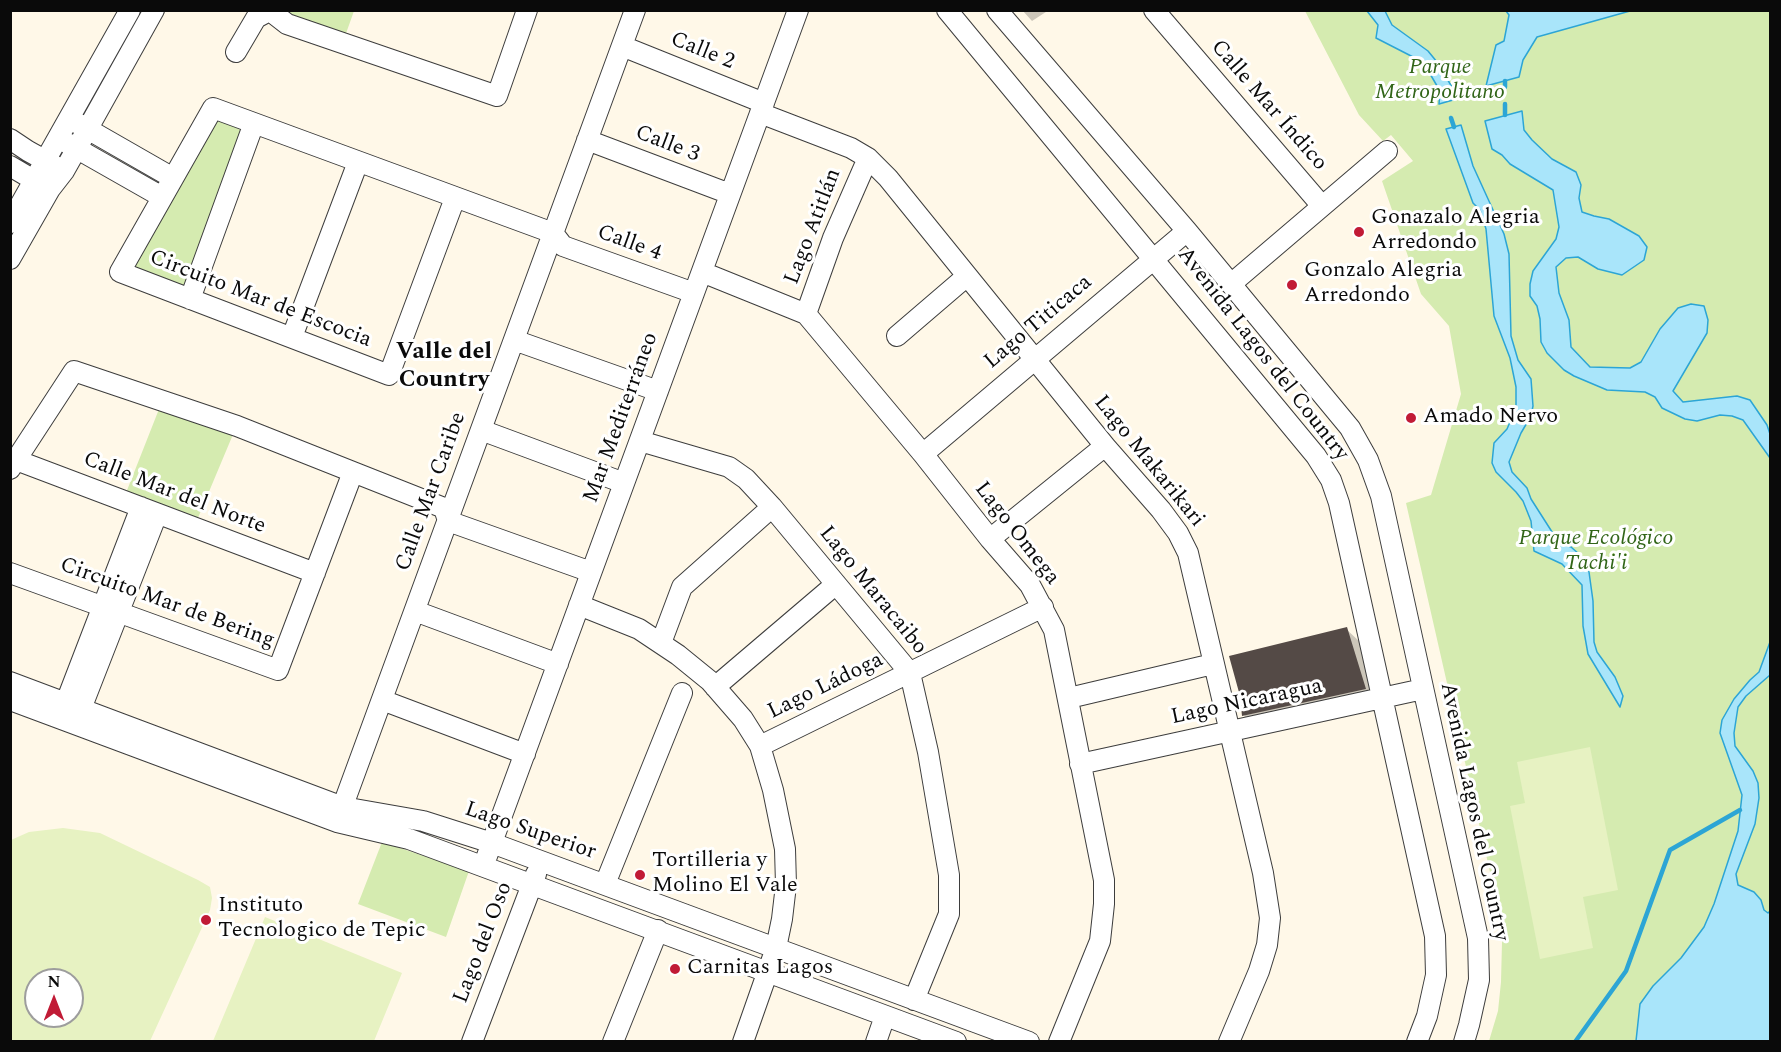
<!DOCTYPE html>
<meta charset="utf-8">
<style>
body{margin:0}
#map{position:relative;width:1781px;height:1052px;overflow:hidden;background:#fff8e8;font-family:Spectral,serif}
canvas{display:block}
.frame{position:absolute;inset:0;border:12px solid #0a0a0a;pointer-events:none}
.north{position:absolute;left:24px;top:968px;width:60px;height:60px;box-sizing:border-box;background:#fff;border:2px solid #9d9d9d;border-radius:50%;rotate:0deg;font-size:16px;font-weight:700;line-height:24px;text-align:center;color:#0a0a0a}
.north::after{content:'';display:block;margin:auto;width:21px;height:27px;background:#c11b36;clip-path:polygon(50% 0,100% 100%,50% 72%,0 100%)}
</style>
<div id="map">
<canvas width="1781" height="1052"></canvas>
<div class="frame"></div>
<div class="north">N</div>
</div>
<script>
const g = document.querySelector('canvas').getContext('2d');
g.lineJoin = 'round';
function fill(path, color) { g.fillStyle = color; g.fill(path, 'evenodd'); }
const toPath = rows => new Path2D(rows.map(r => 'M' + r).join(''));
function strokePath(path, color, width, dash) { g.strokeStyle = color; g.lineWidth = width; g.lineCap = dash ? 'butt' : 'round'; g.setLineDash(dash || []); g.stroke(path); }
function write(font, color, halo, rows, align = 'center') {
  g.font = font + ' Spectral,serif'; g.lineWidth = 6; g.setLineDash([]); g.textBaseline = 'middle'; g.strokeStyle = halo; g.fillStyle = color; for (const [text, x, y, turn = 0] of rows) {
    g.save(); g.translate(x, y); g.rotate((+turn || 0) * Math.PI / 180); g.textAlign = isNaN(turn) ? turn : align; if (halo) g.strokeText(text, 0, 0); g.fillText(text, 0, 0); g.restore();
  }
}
fill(toPath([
 [278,11,354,11,344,39],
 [1305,11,1770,11,1770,1041,1489,1041,1498,1011,1501,982,1502,942,1495,894,1406,503,1431,495,1461,394,1449,326,1421,294,1382,181,1413,161,1391,135,1383,141,1359,115],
 [219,109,262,125,199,301,126,274],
 [161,404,234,432,195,525,124,498],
 [382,842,469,871,446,937,358,904]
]), '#d5ebb0');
fill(toPath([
 [1590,747,1618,890,1583,897,1593,948,1540,959,1510,806,1525,803,1517,762],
 [63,828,100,833,198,880,210,887,212,898,210,910,150,1041,11,1041,11,840,29,832],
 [36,980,72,980,72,1016,36,1016],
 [265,917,402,973,374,1041,213,1041]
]), '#e7f2c2');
const water = toPath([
 [1367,11,1385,11,1392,25,1428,51,1437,62,1452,87,1453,100,1439,104,1440,91,1426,67,1415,58,1376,38,1378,25,1367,11],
 [1506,11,1630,11,1537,37,1523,60,1519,77,1486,86,1496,45,1504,41,1509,15,1506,11],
 [1522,111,1524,130,1532,140,1552,159,1576,172,1581,185,1579,198,1582,212,1594,216,1609,219,1639,236,1647,247,1644,260,1622,275,1598,269,1578,257,1566,258,1556,267,1559,293,1569,320,1571,347,1590,367,1630,368,1641,362,1660,329,1678,308,1691,304,1704,306,1708,320,1707,333,1673,391,1683,402,1737,396,1750,400,1767,425,1770,434,1770,458,1743,420,1732,416,1720,415,1697,421,1685,419,1662,408,1655,397,1645,392,1607,390,1574,376,1564,370,1547,353,1541,342,1540,319,1537,306,1530,296,1530,284,1533,271,1556,239,1559,227,1553,190,1510,164,1502,155,1492,149,1485,121,1522,111],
 [1461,125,1473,166,1504,234,1509,254,1511,336,1518,360,1531,379,1533,406,1531,416,1521,433,1509,462,1512,472,1527,488,1531,499,1554,535,1560,543,1571,547,1579,554,1589,572,1593,601,1594,642,1597,652,1615,677,1623,696,1620,707,1588,654,1583,626,1582,585,1562,564,1534,551,1531,521,1523,501,1516,492,1496,472,1492,463,1494,443,1507,429,1516,408,1516,387,1510,358,1494,316,1486,229,1480,210,1473,203,1469,192,1446,129,1461,125],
 [1770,642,1770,675,1746,696,1738,707,1734,733,1735,746,1753,771,1758,783,1759,798,1755,824,1736,874,1738,885,1754,892,1761,900,1764,910,1768,913,1770,911,1770,1041,1636,1041,1640,1004,1653,986,1681,958,1704,927,1714,904,1738,831,1742,795,1720,733,1722,720,1734,699,1750,680,1759,672,1770,642]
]);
fill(water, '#a9e5fa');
strokePath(water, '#2ca5d5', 1.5);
fill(toPath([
 [1022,10,1049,10,1032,21],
 [1346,629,1359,641,1378,701,1256,728,1244,716]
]), '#0003');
strokePath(toPath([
 [1505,81,1505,87],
 [1505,104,1505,115],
 [1451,118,1454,127],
 [1575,1042,1626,971,1670,850,1740,810]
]), '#2ca5d5', 4.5);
fill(toPath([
 [1347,627,1366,689,1242,716,1240,696,1229,656]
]), '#544a46');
const minor = toPath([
 [269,10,287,24,497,96,527,10],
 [947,10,1316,456,1331,480,1339,503,1435,936,1436,975,1427,1016,1417,1042],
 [997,10,1187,231,1350,428,1368,460,1381,496,1478,938,1479,980,1469,1025,1464,1042],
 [1154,10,1322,206],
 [622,46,764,103],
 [236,52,256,18,269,11],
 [760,113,851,148,868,158,888,178,1105,446,1161,510,1178,533,1188,553,1263,873,1270,918,1267,945,1259,971,1229,1042],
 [77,123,173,178],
 [10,139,28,151,57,167],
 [587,140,730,194],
 [67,143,162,197],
 [10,166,44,186],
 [455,198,389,375,120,272,213,108,553,233,563,246,694,293],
 [10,223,130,10],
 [10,259,50,189,64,171,77,148,154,10],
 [702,272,806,314,923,454,990,539,1030,585,1054,630,1104,880,1104,904,1100,941,1059,1042],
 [1231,284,1387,151],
 [190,299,254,123],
 [806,314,833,238,868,158],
 [897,336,967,276],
 [292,337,358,162],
 [514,340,658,391],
 [481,430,624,483],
 [640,441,729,467,746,479,772,507,910,673,928,752,949,875,949,914,914,1000],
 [923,454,1187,231],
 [16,460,315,573],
 [10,469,74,371,237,426,353,472,278,670,10,573],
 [353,472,444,508,448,521,591,572],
 [990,539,1105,446],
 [579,605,639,629,678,655,710,681,743,719,760,746,773,790,785,849,786,885,782,919,776,948,743,1042],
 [415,611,558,664],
 [661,643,682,587,772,507],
 [10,682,343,807,423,821,492,843,1029,1042],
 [715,687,836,584],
 [1069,698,1213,664],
 [10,700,337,822,409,839,956,1042],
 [382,700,525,754],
 [61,715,141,507],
 [77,719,157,514],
 [760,746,1043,607],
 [1080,764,1423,689],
 [338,819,635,10],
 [487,856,798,10],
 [605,884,682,693],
 [472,1042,536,874],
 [613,1042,658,930],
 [876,1042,885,1016]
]);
strokePath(minor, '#3d3d3d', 22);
strokePath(minor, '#fff', 20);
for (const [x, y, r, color] of [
 [1359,232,6,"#c11b36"],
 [1292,285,6,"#c11b36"],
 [1411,418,6,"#c11b36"],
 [640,875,6,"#c11b36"],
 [206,920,6,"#c11b36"],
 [675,969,6,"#c11b36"]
]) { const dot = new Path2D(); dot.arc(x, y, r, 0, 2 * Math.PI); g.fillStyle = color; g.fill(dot); strokePath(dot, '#fff', 2); }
write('22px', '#0a0a0a', '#fff', [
 ["Calle 2",702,52,22],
 ["Calle Mar Índico",1268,106,49],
 ["Calle 3",667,145,21],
 ["Lago Atitlán",814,227,-69],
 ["Calle 4",629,244,20],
 ["Circuito Mar de Escocia",260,300,21],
 ["Lago Titicaca",1039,323,-40],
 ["Avenida Lagos del Country",1262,355,52],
 ["Mar Mediterráneo",622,418,-70],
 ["Lago Makarikari",1148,462,51],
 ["Calle Mar Caribe",432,492,-70],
 ["Calle Mar del Norte",174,494,21],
 ["Lago Omega",1016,534,52],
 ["Lago Maracaibo",872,591,51],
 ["Circuito Mar de Bering",167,604,20],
 ["Lago Ládoga",826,687,-26],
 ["Lago Nicaragua",1247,703,-12],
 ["Avenida Lagos del Country",1473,812,78],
 ["Lago Superior",530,832,19],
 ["Lago del Oso",484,943,-69]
]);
write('italic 22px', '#316518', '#fff', [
 ["Parque",1440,69],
 ["Metropolitano",1440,94],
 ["Parque Ecológico",1596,540],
 ["Tachi'i",1596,565]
]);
write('22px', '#0a0a0a', '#fff', [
 ["Gonazalo Alegria",1371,219],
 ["Arredondo",1371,244],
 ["Gonzalo Alegria",1304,272],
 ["Arredondo",1304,297],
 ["Amado Nervo",1423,418],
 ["Tortilleria y",652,862],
 ["Molino El Vale",652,887],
 ["Instituto",218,907],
 ["Tecnologico de Tepic",218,932],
 ["Carnitas Lagos",687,969]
], 'left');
write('bold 24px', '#0a0a0a', '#fff', [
 ["Valle del",444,353],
 ["Country",444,381]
]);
</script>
